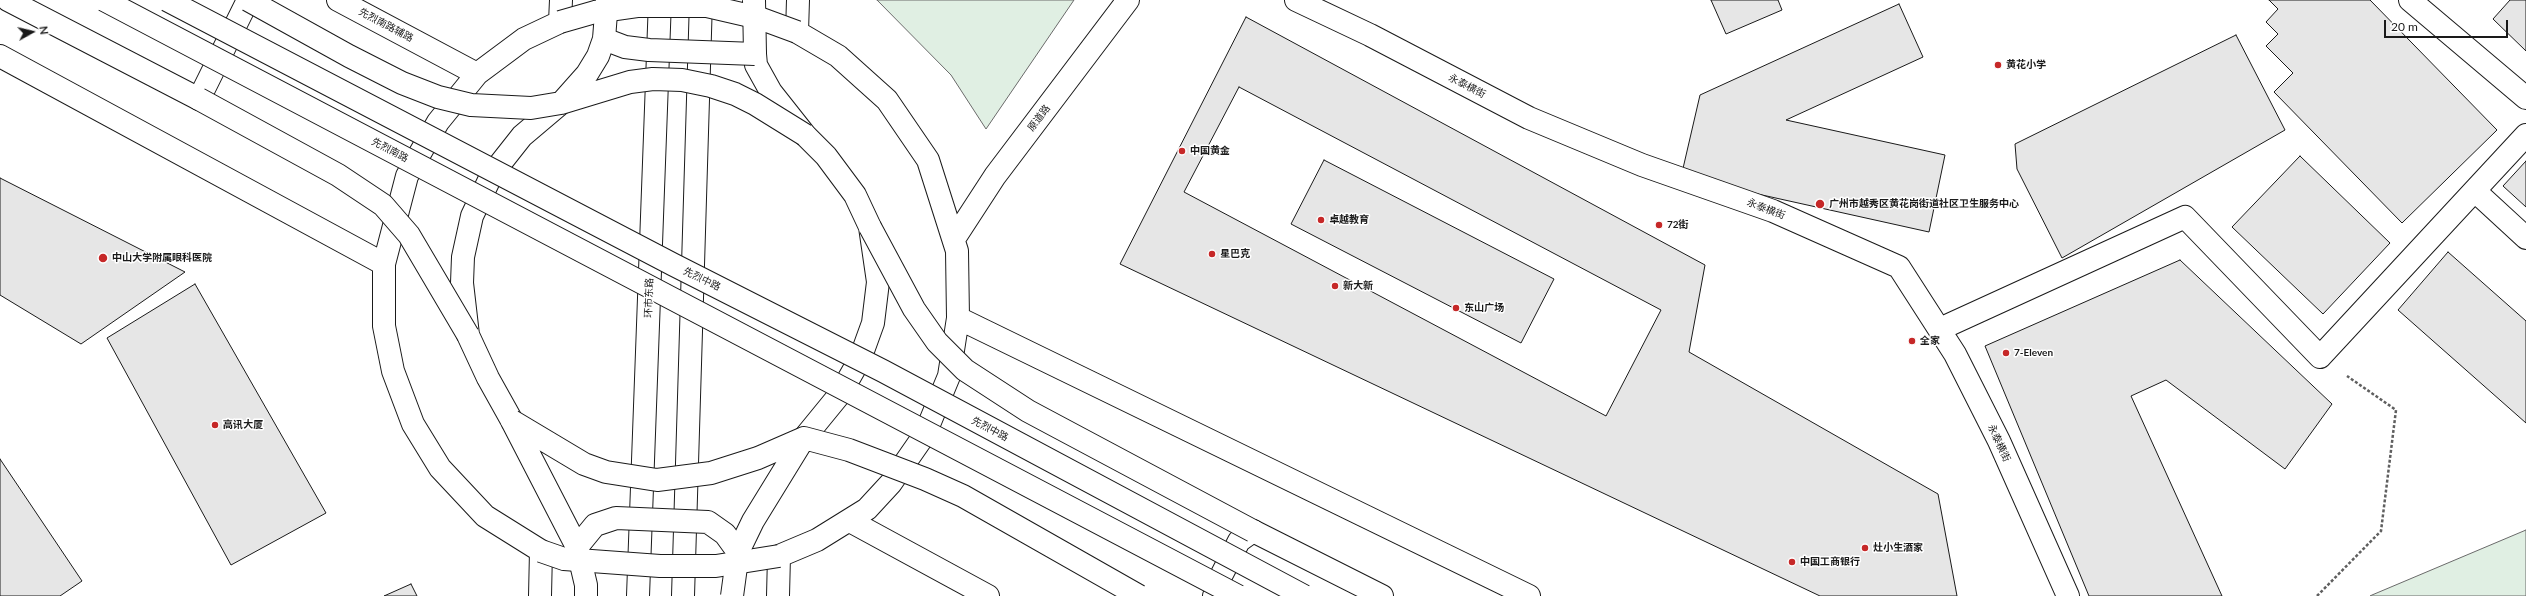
<!DOCTYPE html>
<meta charset="utf-8">
<style>
body{margin:0}
#map{position:relative;width:2526px;height:596px;overflow:hidden;background:#fff;font-family:Lato,sans-serif}
canvas{display:block}
.north{position:absolute;left:12px;top:12px;width:40px;height:40px;-webkit-text-stroke:3px #fff;paint-order:stroke;rotate:82deg;font-size:11px;font-weight:700;line-height:16px;text-align:center;color:#1a1a1a}
.north::after{content:'';display:block;margin:auto;width:14px;height:18px;background:#1a1a1a;clip-path:polygon(50% 0,100% 100%,50% 72%,0 100%)}
.scale{position:absolute;left:2384px;top:20px;width:124px;height:18px;box-sizing:border-box;border:2px solid #1a1a1a;border-top:0;padding-left:5px;font-size:12px;line-height:14px;white-space:nowrap;color:#1a1a1a;-webkit-text-stroke:3px #fff;paint-order:stroke}
</style>
<div id="map">
<canvas width="2526" height="596"></canvas>
<div class="north">N</div>
<div class="scale">20 m</div>
</div>
<script>
const g = document.querySelector('canvas').getContext('2d');
g.lineJoin = 'round';
function fill(path, color) { g.fillStyle = color; g.fill(path, 'evenodd'); }
const toPath = rows => new Path2D(rows.map(r => 'M' + r).join(''));
function strokePath(path, color, width, dash) { g.strokeStyle = color; g.lineWidth = width; g.lineCap = dash ? 'butt' : 'round'; g.setLineDash(dash || []); g.stroke(path); }
function write(font, color, halo, rows, align = 'center') {
  g.font = font + ' Lato,"Noto Sans SC",sans-serif'; g.lineWidth = 3; g.setLineDash([]); g.textBaseline = 'middle'; g.strokeStyle = halo; g.fillStyle = color; for (const [text, x, y, turn = 0] of rows) {
    g.save(); g.translate(x, y); g.rotate((+turn || 0) * Math.PI / 180); g.textAlign = isNaN(turn) ? turn : align; if (halo) g.strokeText(text, 0, 0); g.fillText(text, 0, 0); g.restore();
  }
}
const green = toPath([
 [877,0,1074,0,986,129,951,75,877,0],
 [2526,530,2526,596,2370,596,2372,595,2526,530]
]);
fill(green, '#e0efe3');
strokePath(green, '#6a6a6a', 1);
const building = toPath([
 [1711,0,1778,0,1782,10,1726,34,1711,0],
 [2269,0,2370,0,2497,130,2402,223,2274,92,2293,73,2266,46,2278,34,2266,22,2278,9,2269,0],
 [2510,0,2526,0,2526,51,2493,19,2510,0],
 [1899,4,1923,57,1786,120,1945,155,1929,232,1681,177,1700,95,1899,4],
 [1246,17,1705,265,1689,352,1938,494,1957,596,1820,596,1120,264,1246,17],
 [2236,35,2285,130,2062,258,2017,169,2015,144,2236,35],
 [1239,87,1661,310,1606,416,1184,192,1239,87],
 [2300,156,2390,243,2323,314,2232,227,2300,156],
 [1324,160,1554,279,1521,343,1291,224,1324,160],
 [2526,161,2526,207,2503,186,2526,161],
 [0,178,185,272,81,344,0,295,0,178],
 [2448,252,2526,321,2526,423,2398,310,2448,252],
 [2180,260,2332,404,2285,469,2166,380,2131,396,2222,596,2089,596,1985,346,2180,260],
 [195,284,326,513,231,565,107,338,195,284],
 [0,459,82,581,60,596,0,596,0,459],
 [411,584,417,596,384,596,411,584]
]);
fill(building, '#e6e6e6');
strokePath(building, '#1a1a1a', 1);
const minor = toPath([
 [338,0,477,74],
 [1296,0,1370,35,1529,118,1642,165,1773,211,1899,267,1955,354,1999,441,2068,596],
 [2410,0,2526,98],
 [0,56,384,264],
 [2475,191,2526,238],
 [954,239,995,176,1128,0],
 [958,318,1529,596],
 [1940,329,2185,217,2320,357,2526,135],
 [850,521,988,596],
 [540,596,541,551,485,516,440,468,413,424,393,371,384,326,384,264,407,176,438,122,477,74,524,39,560,22,561,0],
 [778,596,779,556,817,540,867,509,891,483,925,434,949,376,958,318,957,251,928,160,887,100,838,56,797,32,798,0]
]);
const tertiary = toPath([
 [199,99,248,0],
 [1214,596,1220,578,1239,541,1253,531]
]);
const secondary = toPath([
 [8,0,199,99],
 [755,54,756,65,771,92,805,135,826,156,855,195,870,227,878,282,873,323,860,359,840,394,804,438],
 [512,421,488,378,468,335,462,283,463,257,472,216,492,174,522,136,561,103],
 [1253,531,1382,596]
]);
const trunk = toPath([
 [638,596,660,0],
 [683,596,701,0]
]);
strokePath(minor, '#1a1a1a', 24);
strokePath(tertiary, '#1a1a1a', 24);
strokePath(secondary, '#1a1a1a', 24);
strokePath(trunk, '#1a1a1a', 24);
strokePath(toPath([
 [2317,596,2381,531,2396,410,2347,376]
]), '#5f5f5f', 2.5, [3, 2]);
strokePath(minor, '#fff', 22);
strokePath(tertiary, '#fff', 22);
strokePath(secondary, '#fff', 22);
strokePath(trunk, '#fff', 22);
const minorBridge = toPath([
 [560,22,595,12,637,6,707,6,759,18,797,32],
 [541,551,564,559,660,566,716,566,779,556]
]);
const tertiaryBridge = toPath([
 [604,39,625,47,649,50,755,54],
 [577,547,595,525,616,518,708,522,725,534,738,552]
]);
const secondaryBridge = toPath([
 [248,0,349,56,402,83,438,97,471,105,531,108,561,103,630,82,653,79,682,80,711,86,735,94,755,104,805,135],
 [754,0,755,54],
 [199,99,338,175,383,205,409,235,468,335],
 [563,101,587,74,598,56,604,39,607,0],
 [870,227,914,309,937,342,965,370,1028,411,1253,531],
 [512,421,584,464,606,472,657,480,711,473,758,458,804,438,849,450,925,479,963,496,1139,596],
 [512,421,577,547,586,585,586,596],
 [732,596,738,552,753,521,804,438]
]);
const primaryBridge = toPath([
 [104,0,1238,596],
 [167,0,674,265,883,371,1304,596]
]);
strokePath(minorBridge, '#1a1a1a', 24, []);
strokePath(tertiaryBridge, '#1a1a1a', 24, []);
strokePath(secondaryBridge, '#1a1a1a', 24, []);
strokePath(primaryBridge, '#1a1a1a', 24, []);
strokePath(minorBridge, '#fff', 22);
strokePath(tertiaryBridge, '#fff', 22);
strokePath(secondaryBridge, '#fff', 22);
strokePath(primaryBridge, '#fff', 22);
for (const [x, y, r, color] of [
 [1998,65,4,"#c62828"],
 [1182,151,4,"#c62828"],
 [1820,204,5,"#c62828"],
 [1321,220,4,"#c62828"],
 [1659,225,4,"#c62828"],
 [1212,254,4,"#c62828"],
 [103,258,5,"#c62828"],
 [1335,286,4,"#c62828"],
 [1456,308,4,"#c62828"],
 [1912,341,4,"#c62828"],
 [2006,353,4,"#c62828"],
 [215,425,4,"#c62828"],
 [1865,548,4,"#c62828"],
 [1792,562,4,"#c62828"]
]) { const dot = new Path2D(); dot.arc(x, y, r, 0, 2 * Math.PI); g.fillStyle = color; g.fill(dot); strokePath(dot, '#fff', 1.5); }
write('10px', '#1a1a1a', '#fff', [
 ["先烈南路辅路",386,25,28],
 ["永泰横街",1467,86,27],
 ["原道路",1039,118,-53],
 ["先烈南路",390,150,28],
 ["永泰横街",1766,209,21],
 ["先烈中路",702,279,26],
 ["环市东路",649,298,-88],
 ["先烈中路",990,429,28],
 ["永泰横街",1999,443,65]
]);
write('bold 10px', '#1a1a1a', '#fff', [
 ["黄花小学",2006,65],
 ["中国黄金",1190,151],
 ["广州市越秀区黄花岗街道社区卫生服务中心",1829,204],
 ["卓越教育",1329,220],
 ["72街",1667,225],
 ["星巴克",1220,254],
 ["中山大学附属眼科医院",112,258],
 ["新大新",1343,286],
 ["东山广场",1464,308],
 ["全家",1920,341],
 ["7-Eleven",2014,353],
 ["高讯大厦",223,425],
 ["灶小生酒家",1873,548],
 ["中国工商银行",1800,562]
], 'left');
</script>
